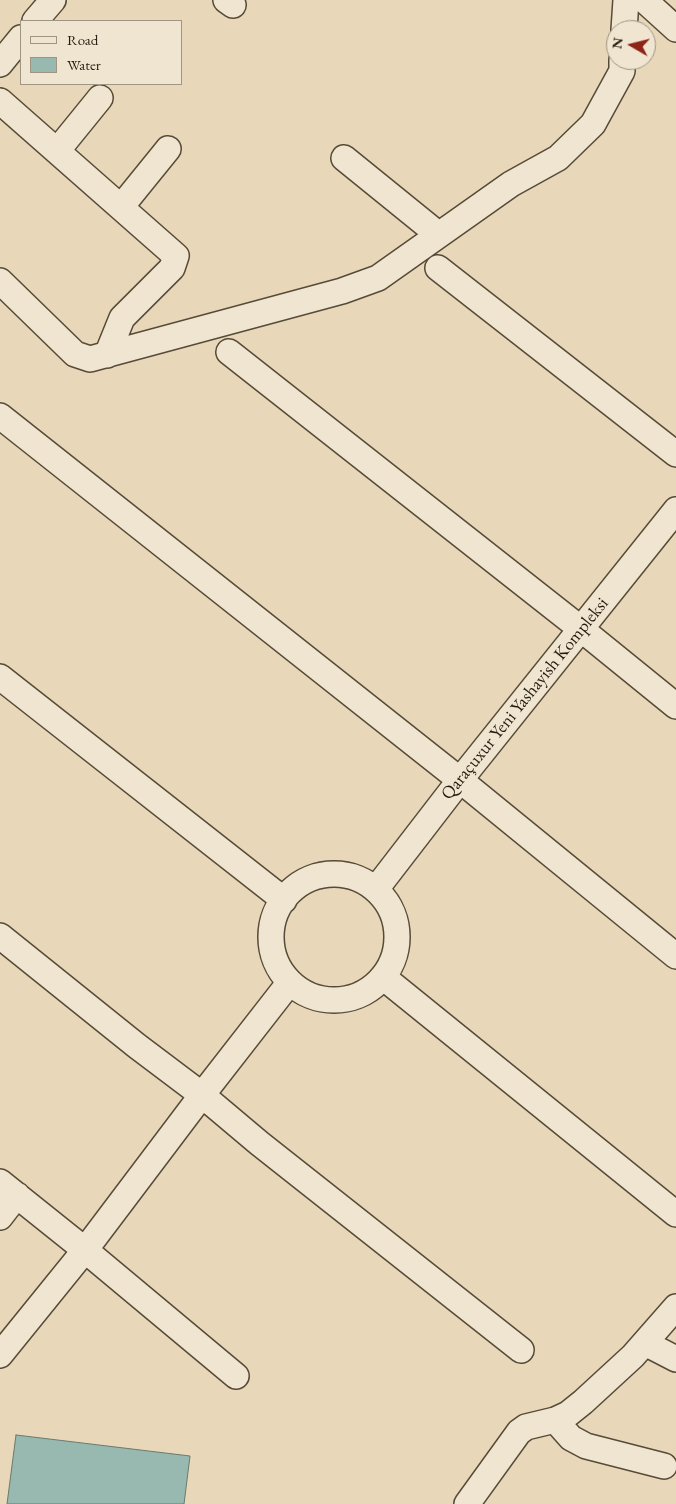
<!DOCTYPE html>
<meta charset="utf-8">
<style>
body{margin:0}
#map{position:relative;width:676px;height:1504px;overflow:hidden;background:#e8d7b8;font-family:"EB Garamond",serif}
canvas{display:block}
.legend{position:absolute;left:20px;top:20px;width:162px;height:65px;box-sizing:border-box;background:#f0e5d1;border:1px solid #9f9583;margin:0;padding:6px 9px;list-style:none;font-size:15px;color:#261c0e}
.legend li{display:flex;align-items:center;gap:10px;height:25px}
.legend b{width:25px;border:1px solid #9f9583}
.north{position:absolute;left:606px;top:20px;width:50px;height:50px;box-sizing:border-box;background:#f0e5d1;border:1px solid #9f9583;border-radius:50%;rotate:278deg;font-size:14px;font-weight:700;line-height:20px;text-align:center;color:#261c0e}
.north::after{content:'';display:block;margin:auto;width:18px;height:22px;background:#8f2418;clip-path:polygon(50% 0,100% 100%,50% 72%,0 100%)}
</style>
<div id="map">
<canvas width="676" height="1504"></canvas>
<ul class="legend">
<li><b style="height:6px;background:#f0e5d1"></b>Road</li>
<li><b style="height:14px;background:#97b9b0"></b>Water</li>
</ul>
<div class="north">N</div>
</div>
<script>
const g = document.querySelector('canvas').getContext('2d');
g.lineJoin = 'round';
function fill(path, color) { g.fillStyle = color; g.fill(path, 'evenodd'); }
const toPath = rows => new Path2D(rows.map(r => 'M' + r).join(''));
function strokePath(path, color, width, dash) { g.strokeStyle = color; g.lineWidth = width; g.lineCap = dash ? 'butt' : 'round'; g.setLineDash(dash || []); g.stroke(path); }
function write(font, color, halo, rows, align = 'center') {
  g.font = font + ' "EB Garamond",serif'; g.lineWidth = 4; g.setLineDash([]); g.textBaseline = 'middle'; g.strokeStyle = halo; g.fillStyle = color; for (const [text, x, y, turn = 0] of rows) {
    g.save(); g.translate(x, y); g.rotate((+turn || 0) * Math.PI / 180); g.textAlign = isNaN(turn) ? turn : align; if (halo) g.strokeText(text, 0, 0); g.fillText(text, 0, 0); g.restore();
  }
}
const water = toPath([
 [16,1435,190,1456,184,1504,7,1504,16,1435]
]);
fill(water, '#97b9b0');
strokePath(water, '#6a7a6f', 1);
const minor = toPath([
 [226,0,233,5],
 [644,0,676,29],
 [35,21,53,0],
 [624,30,626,0],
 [0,64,21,38],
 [0,101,176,256,172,268,122,318,107,355],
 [57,151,100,98],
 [344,158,439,235],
 [121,207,168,149],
 [438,268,676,454],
 [0,281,75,354,90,359,342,291,378,278,511,184,558,158,593,124,622,71,622,60],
 [229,352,581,629,676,706],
 [0,416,460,780,676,956],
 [0,677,284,900],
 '271 937a63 63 0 1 1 126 0a63 63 0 1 1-126 0Z',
 [376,889,460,780,676,510],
 [0,936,137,1046,202,1095,259,1143,521,1350],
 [383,977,676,1214],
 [0,1182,85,1250,236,1376],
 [0,1217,17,1195],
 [645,1343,676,1359],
 [0,1355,85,1250,202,1095,290,982],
 [555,1420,571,1438,586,1446,664,1466],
 [467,1504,519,1432,526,1427,555,1420,568,1414,583,1402,633,1356,676,1307]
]);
strokePath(minor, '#564b38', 28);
strokePath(minor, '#f0e5d1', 25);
write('18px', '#261c0e', '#f0e5d1', [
 ["Qaraçuxur Yeni Yashayish Kompleksi",525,699,-51]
]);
</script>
